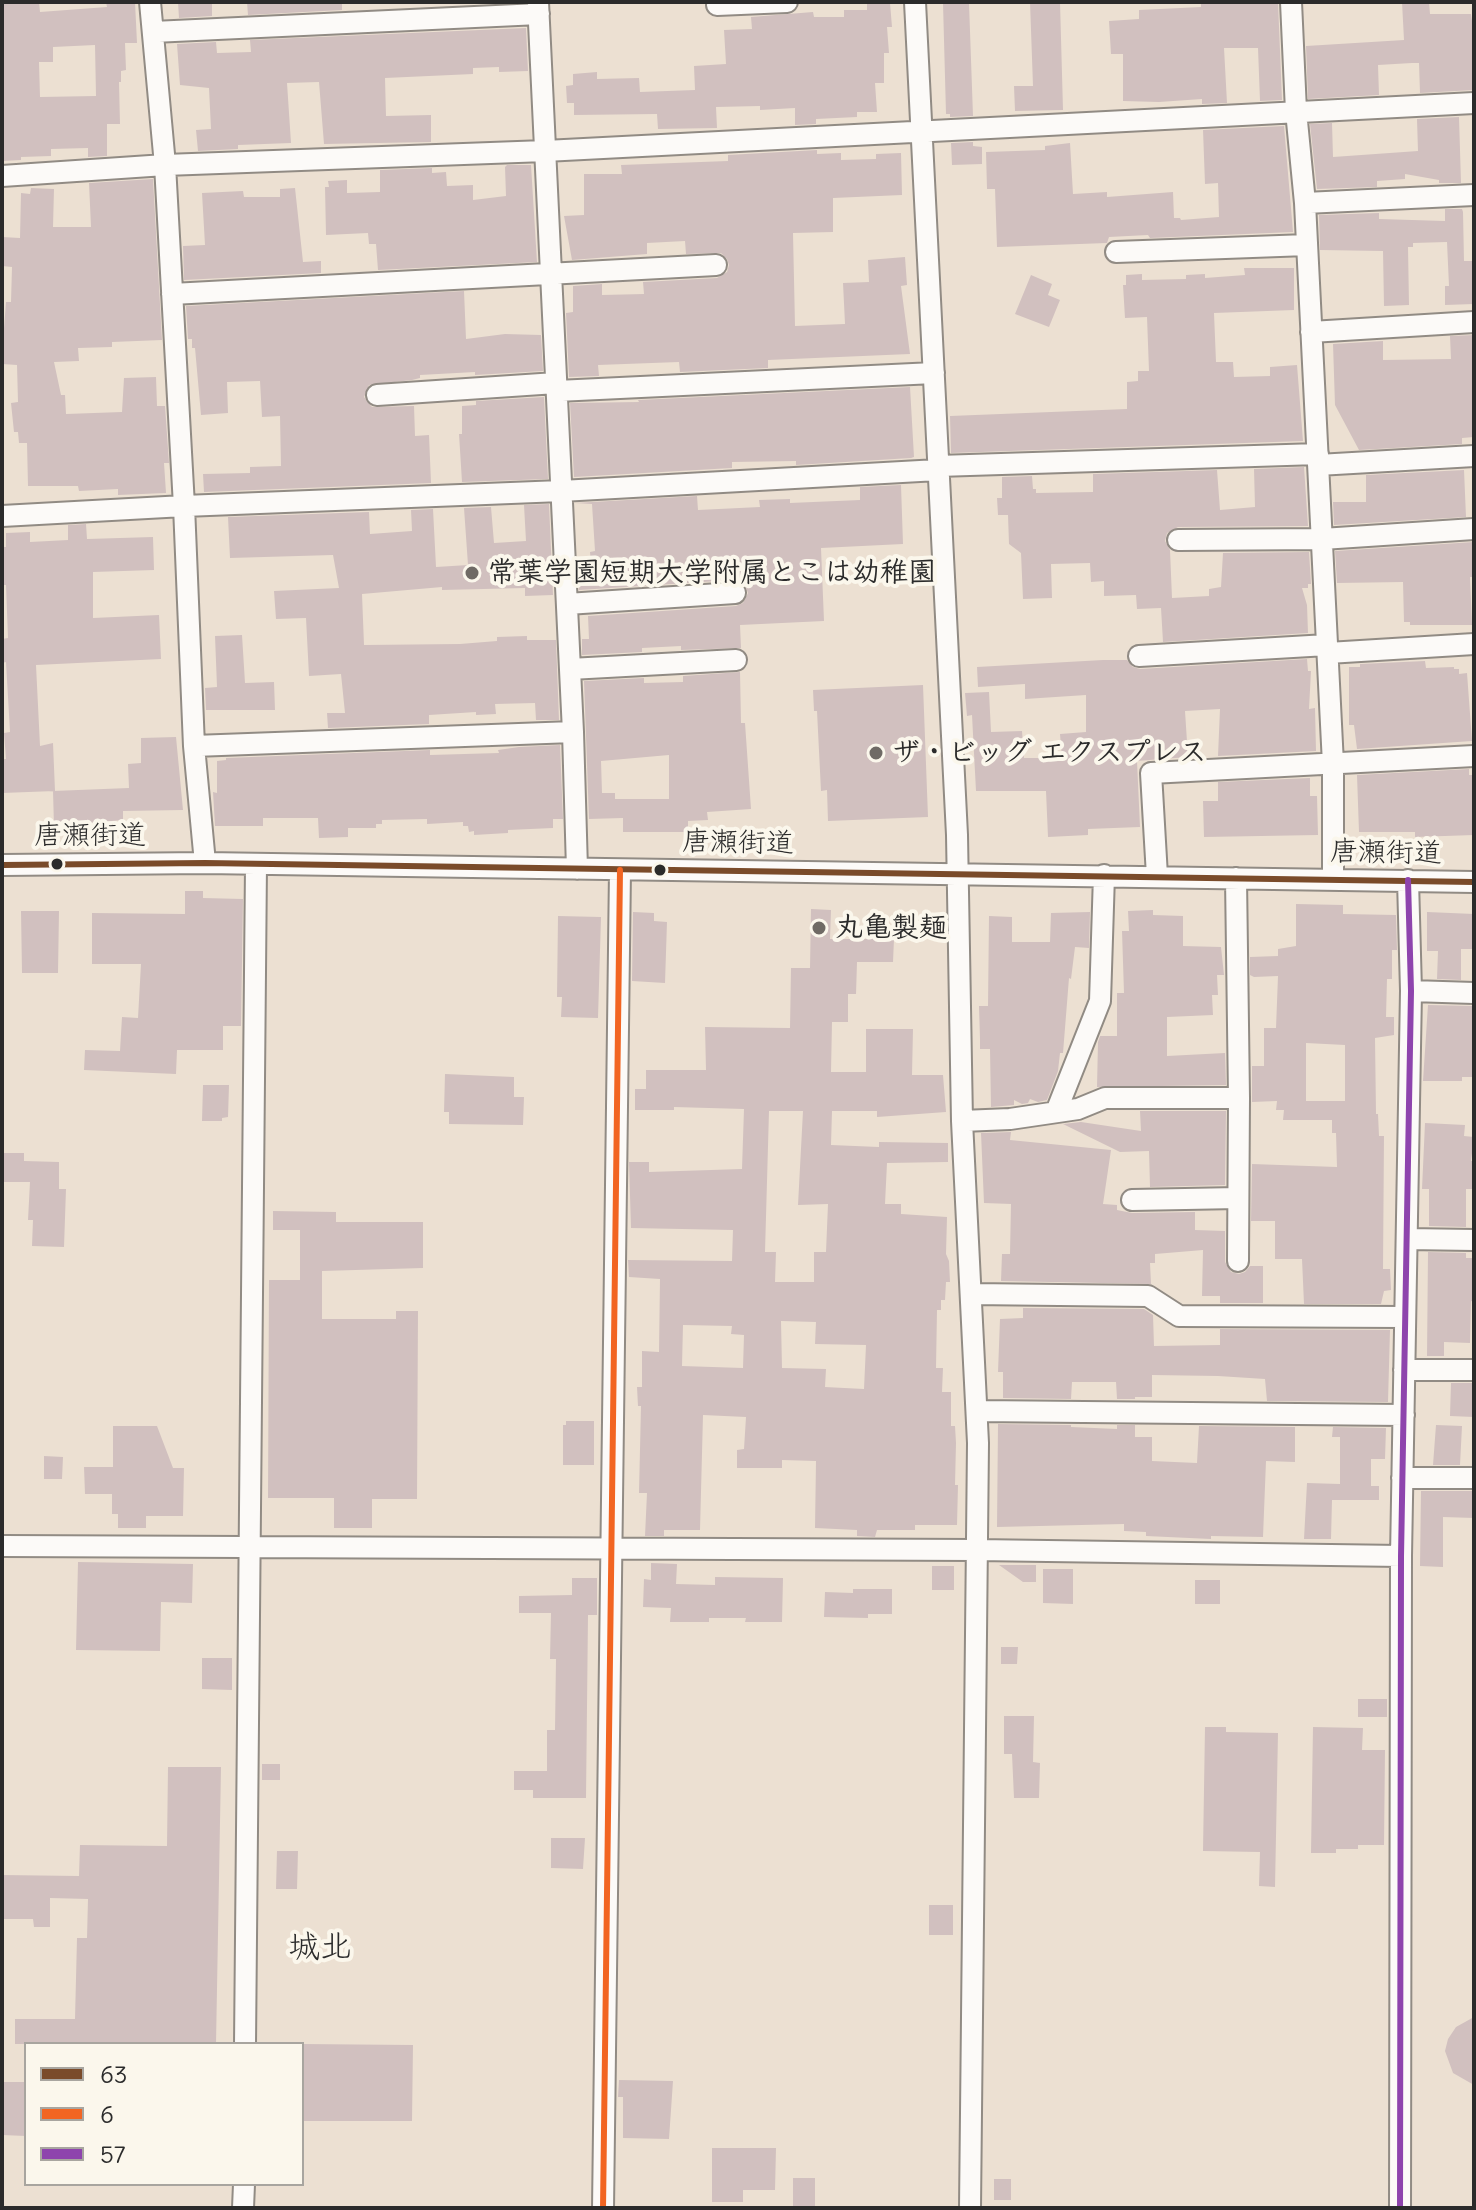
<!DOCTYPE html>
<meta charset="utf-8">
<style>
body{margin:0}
#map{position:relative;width:1476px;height:2210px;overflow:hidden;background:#ece0d2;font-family:Delius,sans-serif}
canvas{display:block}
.frame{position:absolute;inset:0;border:4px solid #2b2b2b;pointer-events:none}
.legend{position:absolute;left:24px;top:2042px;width:280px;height:144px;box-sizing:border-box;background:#fbf7ec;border:2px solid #a8a59f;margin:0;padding:10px 14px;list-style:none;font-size:24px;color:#2b2b2b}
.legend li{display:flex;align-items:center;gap:16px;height:40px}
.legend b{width:40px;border:2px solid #a8a59f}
</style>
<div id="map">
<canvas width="1476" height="2210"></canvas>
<div class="frame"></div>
<ul class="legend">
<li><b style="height:10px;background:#7a4b2a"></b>63</li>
<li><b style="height:10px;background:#f26522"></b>6</li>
<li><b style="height:10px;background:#8e44ad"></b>57</li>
</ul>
</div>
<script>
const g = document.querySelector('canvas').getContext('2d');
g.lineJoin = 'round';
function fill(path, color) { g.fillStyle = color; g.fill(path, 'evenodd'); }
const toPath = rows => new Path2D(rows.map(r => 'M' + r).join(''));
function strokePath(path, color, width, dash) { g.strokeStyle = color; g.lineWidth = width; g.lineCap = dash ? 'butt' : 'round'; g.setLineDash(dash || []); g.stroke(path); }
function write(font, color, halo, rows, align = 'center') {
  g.font = font + ' Delius,"Klee One",sans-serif'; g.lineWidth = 8; g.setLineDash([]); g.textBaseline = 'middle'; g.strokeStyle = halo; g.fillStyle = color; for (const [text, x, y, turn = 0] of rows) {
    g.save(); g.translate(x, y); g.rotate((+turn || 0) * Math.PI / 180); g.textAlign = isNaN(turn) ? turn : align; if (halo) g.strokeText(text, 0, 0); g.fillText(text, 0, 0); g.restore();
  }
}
fill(toPath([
 [2,2,39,2,40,12,107,7,106,2,135,2,137,43,125,43,126,70,121,71,121,82,119,82,120,124,107,124,107,156,88,157,88,148,51,149,51,156,21,157,21,160,2,161],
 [95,45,96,96,40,97,39,62,53,62,53,47],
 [178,2,212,2,212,16,179,18],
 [247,2,342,2,342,10,248,15],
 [1030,2,1060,2,1063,110,1015,111,1014,86,1033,86],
 [1229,2,1278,2,1282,100,1260,101,1258,48,1224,48,1227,103,1202,104,1202,99,1159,102,1123,101,1123,54,1111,54,1109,21,1139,19,1139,10,1201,7,1201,4],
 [1402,2,1429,2,1430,14,1471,14,1472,21,1474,21,1474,90,1420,93,1419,63,1412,63,1378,65,1379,95,1308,99,1306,46,1404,40],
 [890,3,892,27,887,27,889,53,884,53,884,83,875,83,877,112,857,112,857,117,816,119,816,124,795,125,795,108,760,110,760,106,716,107,717,128,658,129,657,114,574,115,574,103,567,103,566,86,573,85,573,74,597,72,597,79,639,78,640,92,695,90,694,66,726,64,724,30,752,29,751,17,813,12,814,17,844,17,844,10,867,10,867,4],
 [943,3,969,3,973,116,950,117,950,114,946,114],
 [526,28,528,71,499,72,499,67,473,68,473,74,385,78,386,116,431,115,431,142,324,144,319,82,287,83,291,143,238,145,238,149,198,151,196,130,211,129,209,88,180,85,177,44,216,42,217,53,251,52,250,40],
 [1459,117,1461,183,1439,183,1439,180,1405,174,1405,179,1377,181,1377,187,1317,189,1310,124,1332,123,1333,157,1418,151,1417,119],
 [1284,126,1293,232,1150,238,1148,235,1109,237,1107,243,997,247,995,189,987,189,986,152,1045,150,1045,146,1070,143,1073,194,1107,192,1107,197,1173,192,1174,218,1180,218,1181,220,1219,217,1218,183,1205,184,1203,130],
 [973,142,973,146,982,147,982,164,952,165,951,143],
 [817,150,817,154,841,153,841,160,876,159,876,154,901,153,902,195,833,198,833,232,793,233,795,326,845,324,843,283,869,282,868,260,905,257,907,285,901,286,910,354,768,360,768,368,680,372,679,362,598,365,599,376,569,377,566,313,573,312,573,286,602,284,602,295,644,294,643,282,717,278,727,272,729,265,727,259,721,253,686,254,685,241,647,243,647,254,572,260,564,216,584,215,584,174,622,174,621,165,728,161,728,155],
 [507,165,531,165,537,262,378,270,376,244,369,244,368,233,326,235,325,187,329,187,328,181,347,180,347,193,380,192,380,170,432,168,432,173,446,172,447,186,473,185,473,200,506,196,505,167],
 [153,179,162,340,112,342,112,347,78,348,79,361,54,362,61,395,65,395,66,414,122,412,124,378,156,377,157,406,165,406,169,463,164,463,166,493,118,495,118,489,79,491,78,486,28,486,27,443,19,443,18,432,14,432,11,403,18,402,17,365,2,364,2,328,4,328,6,302,11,302,12,267,2,266,2,237,20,238,21,193,30,194,31,188,54,189,53,227,91,227,89,183],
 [295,188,303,262,321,261,321,273,184,280,183,246,205,245,202,193,243,191,244,197,280,197,280,189],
 [1445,209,1462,209,1463,212,1464,261,1474,261,1474,304,1445,305,1445,286,1449,286,1447,242,1413,243,1413,247,1408,247,1409,305,1384,306,1383,251,1320,250,1319,215,1379,213,1379,219,1445,221],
 [1244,268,1294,268,1294,310,1214,313,1216,362,1233,362,1234,377,1270,376,1270,367,1297,365,1303,441,951,453,950,416,1127,409,1127,382,1138,381,1138,371,1149,371,1147,317,1125,318,1123,285,1126,285,1126,275,1142,274,1142,280,1186,279,1186,275,1205,274,1205,278,1245,275],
 [1031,275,1052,284,1048,295,1060,300,1049,327,1015,314],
 [464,291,466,339,505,334,541,335,543,371,475,375,475,372,420,375,420,378,412,380,369,385,364,397,372,407,414,406,415,436,429,435,431,483,204,492,203,474,250,473,250,467,281,466,280,416,262,417,260,381,227,382,228,413,201,415,195,348,192,348,192,339,188,339,186,306],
 [1474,335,1474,437,1462,438,1462,444,1359,450,1335,405,1333,344,1383,341,1383,360,1451,359,1450,336],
 [910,387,914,457,911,458,796,465,796,461,732,462,732,468,574,477,570,403,639,402,638,400],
 [544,397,548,479,462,482,459,434,462,434,462,406,476,405,476,401],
 [1304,467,1308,526,1178,527,1167,533,1165,541,1170,550,1172,598,1209,596,1209,589,1221,587,1223,553,1309,552,1311,584,1308,584,1308,588,1302,588,1307,605,1308,633,1163,642,1161,608,1137,609,1136,595,1104,596,1104,581,1091,582,1090,563,1051,564,1052,598,1023,599,1021,553,1009,544,1008,515,998,515,997,498,1002,498,1002,477,1032,476,1033,489,1036,489,1036,493,1093,492,1093,474,1217,470,1220,510,1255,507,1254,469],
 [1464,470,1466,517,1334,525,1333,502,1366,502,1366,475],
 [901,485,903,544,821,548,824,621,740,625,741,648,681,650,681,646,642,648,642,652,582,655,582,639,589,639,588,616,736,606,743,603,748,593,745,585,734,580,579,590,578,565,591,564,590,552,595,551,592,504,575,503,697,496,698,510,760,507,759,500,790,499,790,503,860,500,860,487],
 [549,504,553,595,525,596,525,588,442,590,442,587,362,594,364,645,460,644,497,641,497,637,527,636,527,640,556,640,559,720,536,720,535,703,495,704,496,714,476,715,476,712,429,715,429,724,328,728,327,713,345,713,341,674,309,676,306,618,276,619,274,591,339,588,333,555,230,558,228,517,369,512,370,534,412,531,411,510,433,509,436,567,468,565,464,508,491,507,494,543,526,541,524,505],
 [86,524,87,539,153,537,154,570,93,572,93,618,159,615,161,659,36,665,40,746,53,743,55,791,2,793,2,759,6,759,4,733,10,732,6,662,2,663,2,639,8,638,6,585,3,585,2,547,6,547,6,533,30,532,30,542,68,540,68,525],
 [1474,542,1474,577,1470,577,1472,625,1410,625,1410,622,1404,622,1403,582,1337,583,1335,551],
 [242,635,245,683,274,682,275,710,206,710,205,688,217,687,215,636],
 [1307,659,1308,671,1311,671,1309,709,1315,708,1316,751,1218,756,1220,709,1185,711,1188,757,1137,761,1140,827,1088,829,1088,835,1048,837,1046,791,976,791,972,715,967,716,965,693,989,692,991,732,1022,731,1024,758,1062,758,1060,734,1086,732,1086,695,1025,699,1025,684,978,687,977,667,1103,660,1127,660,1133,667,1140,669],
 [1425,661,1426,668,1454,667,1454,669,1459,669,1459,674,1467,673,1472,741,1357,749,1354,725,1349,725,1349,667,1360,667,1360,664],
 [740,672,741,723,745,723,751,809,707,812,708,820,688,821,688,832,623,832,623,818,589,819,584,681,644,678,644,683,683,682,683,676],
 [669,755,669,799,615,799,615,793,602,793,601,761],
 [923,685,928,817,828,821,827,790,821,791,817,711,814,711,813,690],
 [176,737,183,810,123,811,123,820,54,826,53,791,129,788,128,764,141,763,141,738],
 [560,745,563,819,553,819,553,828,508,830,508,833,474,835,474,831,469,832,468,826,463,826,463,822,427,824,427,819,382,820,382,824,376,824,376,828,348,828,348,837,319,838,318,818,263,818,263,826,215,826,213,792,217,793,217,761,226,760,226,758,430,750,430,755,499,753,498,750,519,747],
 [1469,769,1469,775,1474,775,1474,835,1415,837,1415,832,1359,832,1357,775],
 [1310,778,1310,796,1317,796,1318,835,1204,837,1203,801,1218,801,1218,782],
 [185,891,203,891,203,898,243,899,241,1026,223,1026,223,1050,177,1050,176,1074,84,1070,85,1050,120,1051,122,1017,138,1018,141,964,92,964,92,913,185,914],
 [1296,904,1343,905,1343,914,1396,915,1397,950,1392,950,1392,979,1387,979,1386,1017,1394,1017,1394,1035,1375,1038,1376,1114,1378,1114,1379,1136,1384,1136,1383,1269,1390,1269,1391,1290,1384,1291,1381,1304,1304,1304,1302,1259,1275,1259,1275,1221,1251,1221,1252,1164,1337,1167,1336,1133,1332,1133,1332,1120,1283,1120,1284,1110,1276,1110,1277,1101,1252,1102,1252,1066,1264,1066,1264,1028,1276,1028,1278,976,1254,977,1250,975,1250,957,1278,956,1278,949,1296,946],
 [1306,1043,1345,1045,1345,1101,1306,1101],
 [811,909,831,910,830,939,894,939,893,962,857,962,856,994,848,994,848,1022,832,1022,831,1072,866,1072,866,1029,913,1029,912,1075,943,1075,946,1112,877,1117,877,1111,832,1111,831,1145,879,1147,879,1142,948,1143,948,1162,887,1163,885,1204,901,1204,901,1214,947,1217,946,1254,949,1261,950,1282,946,1282,945,1300,941,1300,941,1310,937,1310,936,1368,943,1368,942,1392,951,1392,951,1426,955,1426,956,1443,955,1485,958,1485,957,1525,915,1525,915,1530,877,1530,875,1537,857,1536,857,1530,815,1528,816,1461,782,1460,782,1468,737,1468,737,1450,744,1449,746,1417,703,1415,700,1530,664,1530,664,1536,645,1536,647,1493,639,1493,641,1406,638,1406,637,1387,642,1387,642,1351,659,1352,660,1279,629,1277,628,1260,732,1261,733,1230,631,1228,629,1162,649,1162,649,1172,742,1169,744,1109,674,1107,674,1110,635,1110,635,1089,646,1089,646,1070,706,1070,705,1027,790,1028,791,968,810,968],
 [769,1111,803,1111,798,1205,828,1204,826,1252,814,1252,814,1282,775,1282,776,1252,765,1252],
 [781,1321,816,1322,815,1344,866,1345,864,1389,825,1387,826,1369,782,1368],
 [683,1325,732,1326,731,1334,744,1335,743,1368,682,1366],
 [1153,910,1153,915,1183,916,1183,946,1221,947,1224,975,1217,975,1218,995,1212,995,1213,1015,1167,1017,1167,1056,1225,1053,1226,1085,1097,1087,1098,1042,1100,1036,1117,1036,1117,993,1124,993,1122,931,1129,931,1128,911],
 [21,911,59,911,58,973,22,973],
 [633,912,654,913,654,921,667,922,665,983,632,981],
 [1090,912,1089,948,1075,947,1071,979,1069,978,1063,1053,1060,1053,1058,1071,1047,1100,1038,1102,1030,1099,1028,1103,1022,1104,1014,1100,1014,1105,991,1107,990,1049,980,1049,980,1039,979,1006,988,1006,989,916,1012,917,1012,942,1050,942,1051,913],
 [1427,912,1474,914,1474,949,1461,949,1461,980,1437,979,1438,951,1427,951],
 [558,916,601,917,598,1018,561,1017,562,997,557,997],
 [1428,1005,1474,1006,1474,1077,1462,1077,1462,1081,1423,1081],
 [445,1074,514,1077,514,1097,524,1097,523,1125,449,1124,449,1112,444,1112],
 [203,1085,229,1085,228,1117,222,1118,222,1121,202,1121],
 [1140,1111,1226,1111,1225,1185,1150,1187,1149,1151,1120,1152,1063,1124,1081,1122,1141,1131],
 [1425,1123,1465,1125,1464,1136,1474,1137,1471,1161,1474,1161,1474,1189,1466,1189,1466,1227,1429,1226,1429,1189,1422,1189],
 [1011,1132,1010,1140,1111,1150,1103,1204,1117,1205,1117,1210,1132,1213,1195,1212,1195,1230,1225,1231,1225,1262,1231,1272,1239,1274,1245,1272,1250,1266,1263,1266,1263,1303,1220,1303,1220,1296,1202,1296,1203,1250,1155,1254,1155,1263,1150,1263,1151,1284,1001,1281,1002,1254,1010,1254,1011,1204,984,1203,981,1133],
 [2,1153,24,1153,24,1161,59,1162,59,1189,66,1189,64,1247,32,1246,33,1220,28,1220,30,1182,2,1182],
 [273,1211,336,1212,336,1222,423,1222,423,1268,322,1271,322,1319,396,1319,396,1311,418,1311,417,1499,372,1499,372,1528,334,1528,334,1498,268,1498,269,1280,300,1280,300,1230,273,1230],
 [1428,1252,1466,1253,1466,1258,1474,1258,1474,1302,1471,1301,1470,1343,1444,1342,1444,1356,1427,1356],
 [1023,1308,1144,1309,1153,1315,1154,1346,1220,1345,1220,1329,1390,1330,1388,1402,1267,1401,1265,1379,1218,1376,1152,1375,1152,1397,1135,1397,1135,1399,1117,1399,1116,1382,1072,1382,1071,1399,1003,1398,1003,1372,998,1372,1000,1319,1023,1318],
 [1451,1383,1474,1383,1474,1417,1450,1416],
 [566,1421,594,1421,594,1465,563,1465,563,1425,566,1425],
 [998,1424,1071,1425,1071,1427,1117,1429,1117,1425,1135,1425,1135,1437,1152,1437,1152,1461,1197,1463,1199,1426,1295,1427,1295,1462,1266,1461,1263,1537,1211,1536,1211,1539,1146,1536,1146,1532,1124,1531,1124,1524,997,1527],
 [1436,1425,1462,1426,1460,1465,1433,1465],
 [113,1426,157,1426,173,1468,184,1468,183,1516,146,1516,146,1528,118,1528,118,1514,112,1514,112,1494,85,1494,84,1467,113,1467],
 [1333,1427,1386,1428,1385,1459,1371,1459,1371,1486,1379,1486,1379,1500,1332,1500,1331,1539,1304,1539,1307,1483,1340,1484,1340,1437,1332,1437],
 [44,1456,63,1457,62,1479,44,1479],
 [1421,1491,1474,1491,1474,1518,1443,1517,1443,1567,1420,1566],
 [78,1562,193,1564,192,1603,161,1602,160,1651,76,1650],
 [651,1563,677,1564,676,1584,715,1585,715,1577,783,1578,782,1622,745,1622,746,1618,709,1618,709,1622,670,1622,671,1608,643,1607,644,1579,651,1580],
 [999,1565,1036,1565,1036,1582,1023,1582],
 [932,1566,954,1566,954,1590,932,1590],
 [1043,1569,1073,1569,1073,1604,1043,1603],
 [572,1578,597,1578,597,1615,588,1615,586,1798,533,1798,533,1790,514,1790,514,1771,547,1771,547,1730,555,1730,556,1659,550,1659,551,1613,519,1613,519,1596,572,1595],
 [1195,1580,1220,1580,1220,1604,1195,1604],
 [853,1589,892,1589,892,1614,868,1614,868,1618,824,1617,825,1592,853,1593],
 [1001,1647,1018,1647,1017,1664,1001,1664],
 [202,1658,232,1658,232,1690,202,1689],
 [1358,1699,1387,1699,1387,1717,1358,1717],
 [1004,1716,1034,1716,1033,1762,1040,1763,1039,1798,1014,1798,1012,1754,1004,1754],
 [1205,1727,1226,1727,1226,1732,1278,1733,1275,1887,1259,1886,1260,1852,1203,1851],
 [1313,1727,1363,1728,1362,1750,1385,1750,1384,1845,1358,1845,1358,1849,1336,1849,1336,1853,1311,1853],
 [262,1764,280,1764,280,1780,262,1780],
 [168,1767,221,1767,216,2044,15,2044,15,2019,75,2019,77,1938,87,1938,88,1899,50,1898,50,1927,34,1927,33,1919,2,1919,2,1875,79,1876,80,1845,167,1846],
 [551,1838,585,1838,583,1869,551,1868],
 [277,1851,298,1851,297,1889,276,1889],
 [929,1905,953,1905,953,1935,929,1935],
 [1474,2017,1474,2085,1453,2073,1445,2051,1448,2039,1456,2027],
 [302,2044,413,2045,412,2121,302,2121],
 [619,2080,673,2081,669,2139,623,2138,623,2097,618,2097],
 [2,2082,26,2082,26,2136,2,2135],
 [712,2148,776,2148,775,2190,743,2190,743,2202,712,2202],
 [793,2178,815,2178,815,2206,793,2206],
 [994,2179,1011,2179,1011,2200,994,2200]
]), '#d1c0bf');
const minor = toPath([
 [150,2,165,165,184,506,194,746,205,863],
 [538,2,573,732,577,869],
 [915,2,957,835,962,1121,978,1443,970,2208],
 [1291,2,1296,111,1305,203,1333,764,1333,880],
 [717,5,787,2],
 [153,32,539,14],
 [2,176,165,165,545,151,1474,103],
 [1305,203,1474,195],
 [1116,252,1307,245],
 [172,294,716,265],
 [1311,332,1474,322],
 [557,391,934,373],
 [377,395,556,383],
 [1318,465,1474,456],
 [938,466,1318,454],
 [2,516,184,506,561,491,938,470],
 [1178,540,1322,539,1474,529],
 [567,604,735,593],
 [1328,653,1474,644],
 [1139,656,1327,645],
 [570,669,736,660],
 [194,746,573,732],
 [2,865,205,863,1474,882],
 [1157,876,1151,773,1474,756],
 [1236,878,1239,1098,1238,1261],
 [1411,991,1474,993],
 [1056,1112,1100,1001,1104,875],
 [962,1121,1010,1119,1078,1109,1105,1098,1239,1098],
 [1132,1200,1238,1198],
 [1407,1239,1474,1240],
 [971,1294,1148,1296,1179,1316,1405,1317],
 [1404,1370,1474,1370],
 [977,1411,1404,1415],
 [1402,1478,1474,1478],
 [2,1546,977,1550,1401,1556],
 [245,2044,256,865],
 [243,2208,244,2184],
 [603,2208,620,870],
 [1400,2208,1401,1556,1411,991,1408,880]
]);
strokePath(minor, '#918b84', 24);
strokePath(minor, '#fcfaf8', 20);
strokePath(toPath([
 [2,865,205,863,1474,882]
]), '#7a4b2a', 6);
strokePath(toPath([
 [603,2208,620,870]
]), '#f26522', 6);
strokePath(toPath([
 [1400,2208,1401,1556,1411,991,1408,880]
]), '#8e44ad', 6);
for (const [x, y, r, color] of [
 [472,573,8,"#6f6a65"],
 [876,753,8,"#6f6a65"],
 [57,864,7,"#2b2b2b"],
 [660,870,7,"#2b2b2b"],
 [819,928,8,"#6f6a65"]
]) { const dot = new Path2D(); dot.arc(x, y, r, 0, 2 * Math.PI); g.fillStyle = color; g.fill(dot); strokePath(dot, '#fbf7ec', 3); }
write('bold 28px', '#2b2b2b', '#fbf7ec', [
 ["常葉学園短期大学附属とこは幼稚園",488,573],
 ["ザ・ビッグ エクスプレス",892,753],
 ["丸亀製麺",835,928]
], 'left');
write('28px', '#2b2b2b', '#fbf7ec', [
 ["唐瀬街道",90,836],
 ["唐瀬街道",738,843,1],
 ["唐瀬街道",1386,853,1]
]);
write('32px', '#2b2b2b', '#fbf7ec', [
 ["城北",320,1948]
]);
</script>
